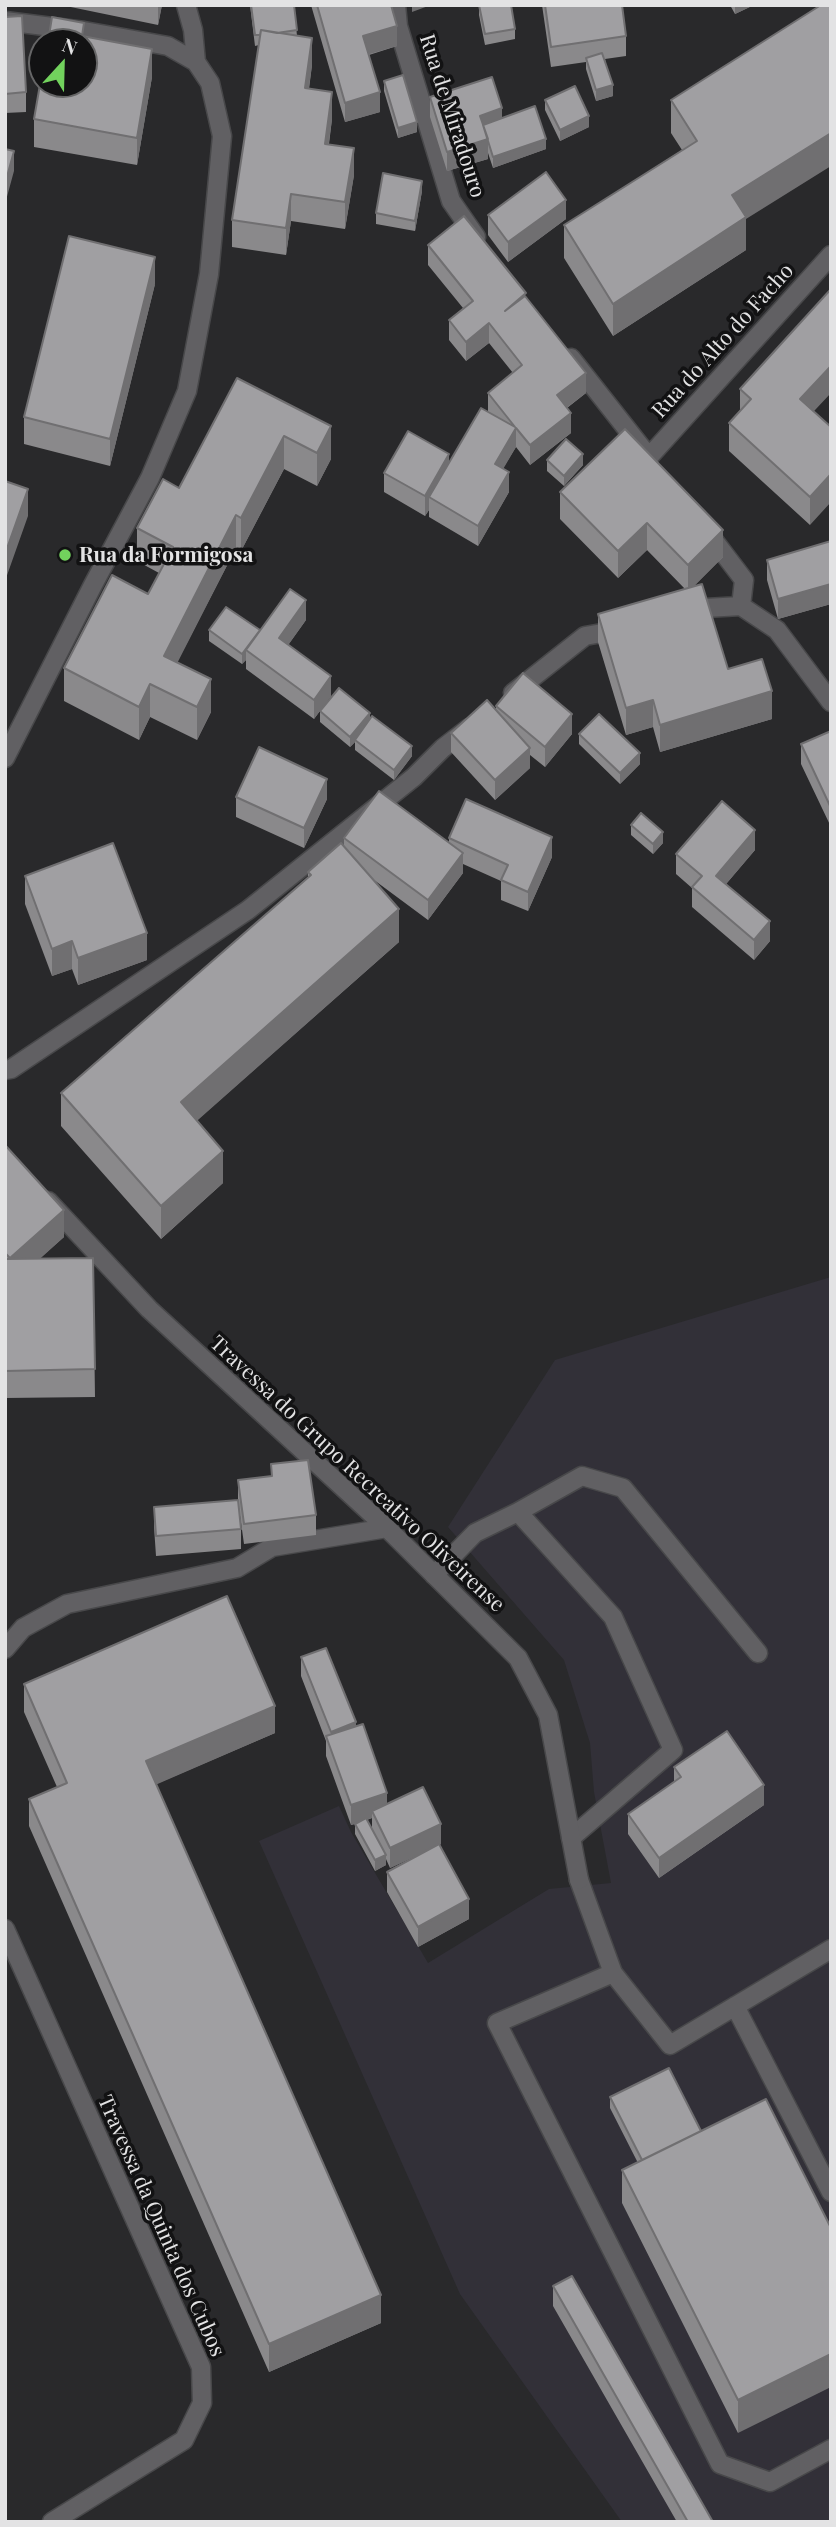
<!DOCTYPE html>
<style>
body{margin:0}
#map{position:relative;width:836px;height:2527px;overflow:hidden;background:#29292b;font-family:"Playfair Display",serif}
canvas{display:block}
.frame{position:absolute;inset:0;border:7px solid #e3e3e4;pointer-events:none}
.north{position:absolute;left:28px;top:28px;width:70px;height:70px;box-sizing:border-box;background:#121213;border:2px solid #666667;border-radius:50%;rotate:22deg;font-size:19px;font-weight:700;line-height:28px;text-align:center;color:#e3e3e4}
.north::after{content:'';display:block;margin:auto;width:24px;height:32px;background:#72d25d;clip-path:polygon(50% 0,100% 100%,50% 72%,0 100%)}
</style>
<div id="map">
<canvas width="836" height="2527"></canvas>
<div class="frame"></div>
<div class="north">N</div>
</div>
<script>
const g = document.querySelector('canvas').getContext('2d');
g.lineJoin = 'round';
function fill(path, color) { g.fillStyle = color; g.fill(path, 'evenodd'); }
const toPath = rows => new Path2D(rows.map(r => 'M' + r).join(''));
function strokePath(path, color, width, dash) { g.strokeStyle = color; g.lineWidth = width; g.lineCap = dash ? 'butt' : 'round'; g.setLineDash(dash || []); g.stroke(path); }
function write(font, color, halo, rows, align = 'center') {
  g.font = font + ' "Playfair Display",serif'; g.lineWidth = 7; g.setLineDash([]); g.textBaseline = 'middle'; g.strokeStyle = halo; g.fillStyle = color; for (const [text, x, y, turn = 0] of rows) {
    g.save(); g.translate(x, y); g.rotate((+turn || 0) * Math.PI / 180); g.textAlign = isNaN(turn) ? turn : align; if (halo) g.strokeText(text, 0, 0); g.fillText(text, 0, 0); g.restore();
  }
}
fill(toPath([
 [831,1277,831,2522,622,2522,460,2294,259,1841,339,1806,351,1832,428,1963,549,1889,611,1883,594,1792,590,1743,564,1660,448,1527,555,1360]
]), '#323038');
const service = toPath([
 [518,1512,582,1476,623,1488,758,1653],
 [434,1575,475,1533,518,1512,613,1617,673,1750,571,1838],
 [579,1880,613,1973,670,2045,831,1949],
 [613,1973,497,2023,720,2464,770,2482,831,2449],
 [735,2006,831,2192]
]);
const minor = toPath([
 [396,5,398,26,451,201,476,237],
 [5,21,84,31,168,46,196,62],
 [571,358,649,457],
 [649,457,831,255],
 [709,534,744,580,741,606],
 [741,606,777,630,831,702],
 [687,613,706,608,741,606],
 [513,693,585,636,619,630],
 [5,758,93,585,150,478,187,391,209,274,222,136,210,83,196,62,193,30,186,5],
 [5,1070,11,1069,248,910,414,777,443,748,469,728],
 [48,1201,149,1309,387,1528,518,1658,548,1715,579,1880],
 [5,1649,23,1628,67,1604,237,1568,272,1547,387,1528],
 [5,1929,201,2367,202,2403,184,2440,52,2522]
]);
strokePath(service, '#48484a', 21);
strokePath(minor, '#48484a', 21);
strokePath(service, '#616063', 18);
strokePath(minor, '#616063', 18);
fill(toPath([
 [61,5,162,5,158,25],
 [250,5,294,5,297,36,312,65,309,89,332,119,329,144,354,175,345,229,291,221,286,255,232,247,232,220,259,45,255,46],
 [311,5,391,5,397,46,369,55,380,112,345,122],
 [479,5,515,29,515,39,485,45,479,15],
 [542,5,622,5,626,36,626,56,605,59,613,96,596,101,586,69,586,62,551,67],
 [730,5,754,5,735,14],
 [5,17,26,92,26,112,5,113],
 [84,37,152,77,137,165,34,147,34,119],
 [384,81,417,132,398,138,384,91],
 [430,97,502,118,546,149,493,168,488,153,488,159,447,171,430,117],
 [545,100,589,127,560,141,545,110],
 [671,100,746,219,746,250,613,336,564,258,564,225,682,150,671,133],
 [422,191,415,231,376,224,376,213],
 [488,215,566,219,508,262,488,235],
 [428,245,526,298,586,393,567,408,571,433,530,465,516,447,503,468,509,492,478,546,429,517,429,510,425,516,384,492,384,473,449,462,488,412,488,393,513,373,489,343,466,361,449,340,449,320,463,308,428,265],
 [155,284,110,466,24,444,24,417],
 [237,378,331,459,317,486,284,469,241,551,236,548,177,662,211,712,197,740,150,717,139,740,64,701,64,668,148,594,159,573,137,561,137,528,179,488],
 [740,389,814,412,810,525,729,451,729,423,740,411],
 [625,429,723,557,694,586,728,669,772,719,660,752,653,727,626,735,598,642,598,614,685,589,647,550,618,578,560,519,560,492],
 [547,460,583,465,564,486,547,471],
 [831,541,831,604,778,619,767,580,767,560],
 [306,620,288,645,331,696,314,719,246,669,246,660,242,664,209,641,209,630,260,630],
 [496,706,572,734,545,767,530,755,530,768,495,800,451,752,451,733,496,710],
 [320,711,370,719,412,756,394,780,355,750,355,742,350,747,320,722],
 [831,731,831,827,801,764,801,744],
 [579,734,640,764,620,784,579,744],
 [236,797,327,799,304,848,236,817],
 [631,825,663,843,653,854,631,835],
 [344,838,449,843,449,838,552,857,528,911,501,900,501,881,463,864,463,873,428,920,374,880,399,942,197,1120,223,1183,161,1239,61,1126,61,1093,308,878,308,872,344,846],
 [755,850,726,884,770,941,754,960,692,907,692,888,676,874,676,854],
 [25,876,147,960,78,985,72,969,52,976,25,904],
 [5,1145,64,1237,40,1258,93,1258,95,1397,5,1398],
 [271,1464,316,1515,316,1535,244,1544,238,1501,241,1529,241,1549,156,1556,154,1527,154,1507,238,1500,238,1480,271,1476],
 [301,1657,356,1727,387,1803,441,1844,439,1845,469,1919,418,1947,387,1892,387,1872,431,1849,390,1868,386,1859,386,1865,375,1871,355,1834,355,1824,351,1825,326,1756,326,1741,301,1676],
 [372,1818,372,1829,367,1820],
 [24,1684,275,1733,156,1784,381,2323,269,2372,29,1826,29,1799,57,1787,24,1712],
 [674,1767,764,1805,659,1878,628,1834,628,1814,674,1782],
 [610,2097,701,2131,766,2099,738,2433,622,2203,622,2170,638,2163,610,2108],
 [553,2286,713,2522,677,2522,553,2306]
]), '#8a898b');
fill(toPath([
 [158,5,162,5,158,25],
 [412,5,431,5,412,12],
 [735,5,754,5,735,14],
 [397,26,397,46,363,56,363,36],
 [312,38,312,65,305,115,305,88],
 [152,49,152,77,137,165,137,138],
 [613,85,613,96,596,101,596,90],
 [332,92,332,119,325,171,325,144],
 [380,92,380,112,345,122,345,103],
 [502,108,502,128,485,134,480,116],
 [589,116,589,127,560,141,560,130],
 [417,122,417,132,398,138,398,128],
 [831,133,831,166,746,219,746,250,613,336,613,304,732,195],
 [488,139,488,159,447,171,447,152],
 [546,139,546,149,493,168,493,157],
 [354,148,354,175,345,229,345,202],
 [14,151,14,171,5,204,5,184],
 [422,181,422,191,415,231,415,221],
 [291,194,291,221,286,255,286,228],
 [566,200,566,219,508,262,508,242],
 [155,257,155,284,110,466,110,439],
 [489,323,489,343,466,361,466,342],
 [831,366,831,393,800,426,800,399],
 [586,373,586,393,557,415,557,395],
 [571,413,571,433,530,465,530,445],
 [331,426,331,459,317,486,317,453],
 [516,428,516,447,495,483,495,464],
 [284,436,284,469,241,551,241,518],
 [449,454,449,474,429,497,429,510,425,516,425,496],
 [583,454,583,465,564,486,564,476],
 [509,472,509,492,478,546,478,526],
 [831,474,831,502,810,525,810,497],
 [28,489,28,516,5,581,5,554],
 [236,515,236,548,164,689,164,656],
 [647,523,647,550,618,578,618,551],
 [723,530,723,557,688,592,688,565],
 [831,584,831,604,778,619,778,599],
 [306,600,306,620,279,658,279,638],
 [260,630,246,650,246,660,242,664,242,654],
 [331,676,331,696,314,719,314,700],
 [211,679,211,712,197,740,197,707],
 [150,684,150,717,139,740,139,707],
 [772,691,772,719,660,752,660,725],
 [653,700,653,727,626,735,626,708],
 [370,713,370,724,355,740,355,742,350,747,350,737],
 [572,714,572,734,545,767,545,747],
 [412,746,412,756,394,780,394,770],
 [530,748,530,768,495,800,495,780],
 [640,753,640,764,620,784,620,773],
 [327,779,327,799,304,848,304,828],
 [755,830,755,850,716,896,716,876],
 [663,832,663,843,653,854,653,844],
 [552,837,552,857,528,911,528,892],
 [463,853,463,873,428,920,428,900],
 [399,909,399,942,181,1135,181,1102],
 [770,921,770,941,754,960,754,940],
 [147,933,147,960,78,985,78,958],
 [72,941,72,969,52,976,52,949],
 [223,1151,223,1183,161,1239,161,1206],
 [64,1210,64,1237,10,1286,10,1258],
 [275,1706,275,1733,146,1789,146,1761],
 [356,1722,356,1742,331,1748,331,1732],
 [764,1785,764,1805,659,1878,659,1858],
 [387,1793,387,1812,372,1811,372,1818,351,1825,351,1805],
 [441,1824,441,1844,390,1868,390,1848],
 [386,1855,386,1865,375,1871,375,1860],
 [469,1899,469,1919,418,1947,418,1927],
 [381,2295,381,2323,269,2372,269,2344],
 [831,2354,831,2387,738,2433,738,2400]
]), '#706f71');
const building = toPath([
 [251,5,294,5,297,30,277,33,261,30,260,35,255,35,251,5],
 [317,5,391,5,397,26,363,36,380,92,345,103,317,5],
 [479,5,511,5,515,29,485,34,479,5],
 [545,5,622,5,626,36,551,47,545,5],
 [821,5,831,5,831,133,732,195,746,217,613,304,564,225,697,141,671,100,821,5],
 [22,16,26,92,5,94,5,17,22,16],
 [52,17,84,23,82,36,152,49,137,138,34,119,42,73,42,84,84,84,84,42,48,42,52,17],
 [261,30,312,38,305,88,332,92,325,144,354,148,345,202,291,194,286,228,232,220,261,30],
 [602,53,613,85,596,90,586,58,602,53],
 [403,75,417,122,398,128,384,81,403,75],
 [492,77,502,108,480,116,488,139,447,152,430,97,492,77],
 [575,86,589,116,560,130,545,100,575,86],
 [535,106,546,139,493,157,483,125,535,106],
 [5,149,14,151,5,184,5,149],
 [546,172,566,200,508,242,488,215,546,172],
 [383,173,422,181,415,221,376,213,383,173],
 [464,216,526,293,505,311,525,296,586,373,557,395,571,413,530,445,516,428,495,464,509,472,478,526,429,497,481,408,515,427,488,393,522,365,489,323,466,342,449,320,473,301,428,245,464,216],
 [69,236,155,257,110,439,24,417,69,236],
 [831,289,831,366,800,399,831,427,831,474,810,497,729,423,751,399,740,389,831,289],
 [237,378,331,426,317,453,284,436,241,518,236,515,164,656,211,679,197,707,150,684,139,707,64,668,112,575,148,594,173,547,137,528,163,479,179,488,237,378],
 [625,429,723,530,688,565,647,523,618,551,560,492,625,429],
 [408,431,449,454,425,496,384,473,408,431],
 [566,439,583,454,564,476,547,460,566,439],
 [5,481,28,489,5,554,5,481],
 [831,541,831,584,778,599,767,560,831,541],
 [702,584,728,669,762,659,772,691,660,725,653,700,626,708,598,614,702,584],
 [290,589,306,600,279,638,331,676,314,700,246,650,290,589],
 [226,607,260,630,242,654,209,630,226,607],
 [523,673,572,714,545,747,496,706,523,673],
 [339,688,370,713,350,737,320,711,339,688],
 [487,700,530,748,495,780,451,733,487,700],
 [599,714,640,753,620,773,579,734,599,714],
 [372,716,412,746,394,770,355,740,372,716],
 [831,731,831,808,801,744,831,731],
 [259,747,327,779,304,828,236,797,259,747],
 [379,791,463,853,428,900,344,838,379,791],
 [466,799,552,837,528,892,501,880,508,865,449,838,466,799],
 [722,801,755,830,716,876,770,921,754,940,692,887,702,876,676,854,722,801],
 [641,813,663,832,653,844,631,825,641,813],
 [113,843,147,933,78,958,72,941,52,949,25,876,113,843],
 [341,843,399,909,181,1102,223,1151,161,1206,61,1093,311,875,308,872,341,843],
 [5,1145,64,1210,10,1258,5,1253,5,1145],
 [93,1258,95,1369,5,1371,5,1259,93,1258],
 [308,1460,316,1515,244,1524,238,1480,272,1476,271,1464,308,1460],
 [238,1500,241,1529,156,1536,154,1507,238,1500],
 [227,1596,275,1706,146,1761,381,2295,269,2344,29,1799,67,1783,24,1684,227,1596],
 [326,1648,356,1722,331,1732,301,1657,326,1648],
 [363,1724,387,1793,351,1805,326,1736,363,1724],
 [727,1731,764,1785,659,1858,628,1814,681,1777,674,1767,727,1731],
 [423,1787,441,1824,390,1848,372,1811,423,1787],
 [366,1818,386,1855,375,1860,355,1824,366,1818],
 [439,1844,469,1899,418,1927,387,1872,439,1844],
 [669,2068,701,2131,642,2160,610,2097,669,2068],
 [766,2099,831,2228,831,2354,738,2400,622,2170,766,2099],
 [572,2276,713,2522,688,2522,553,2286,572,2276]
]);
fill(building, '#a09fa2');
strokePath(building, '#706f71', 2);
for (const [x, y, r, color] of [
 [65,555,7,"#72d25d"]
]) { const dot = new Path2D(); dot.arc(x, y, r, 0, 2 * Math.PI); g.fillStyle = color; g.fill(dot); strokePath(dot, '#121213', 2.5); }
write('21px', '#e3e3e4', '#121213', [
 ["Rua de Miradouro",452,116,72],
 ["Rua do Alto do Facho",723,341,-48],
 ["Travessa do Grupo Recreativo Oliveirense",357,1474,43],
 ["Travessa da Quinta dos Cubos",161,2226,66]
]);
write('bold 21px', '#e3e3e4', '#121213', [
 ["Rua da Formigosa",79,555]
], 'left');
</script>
